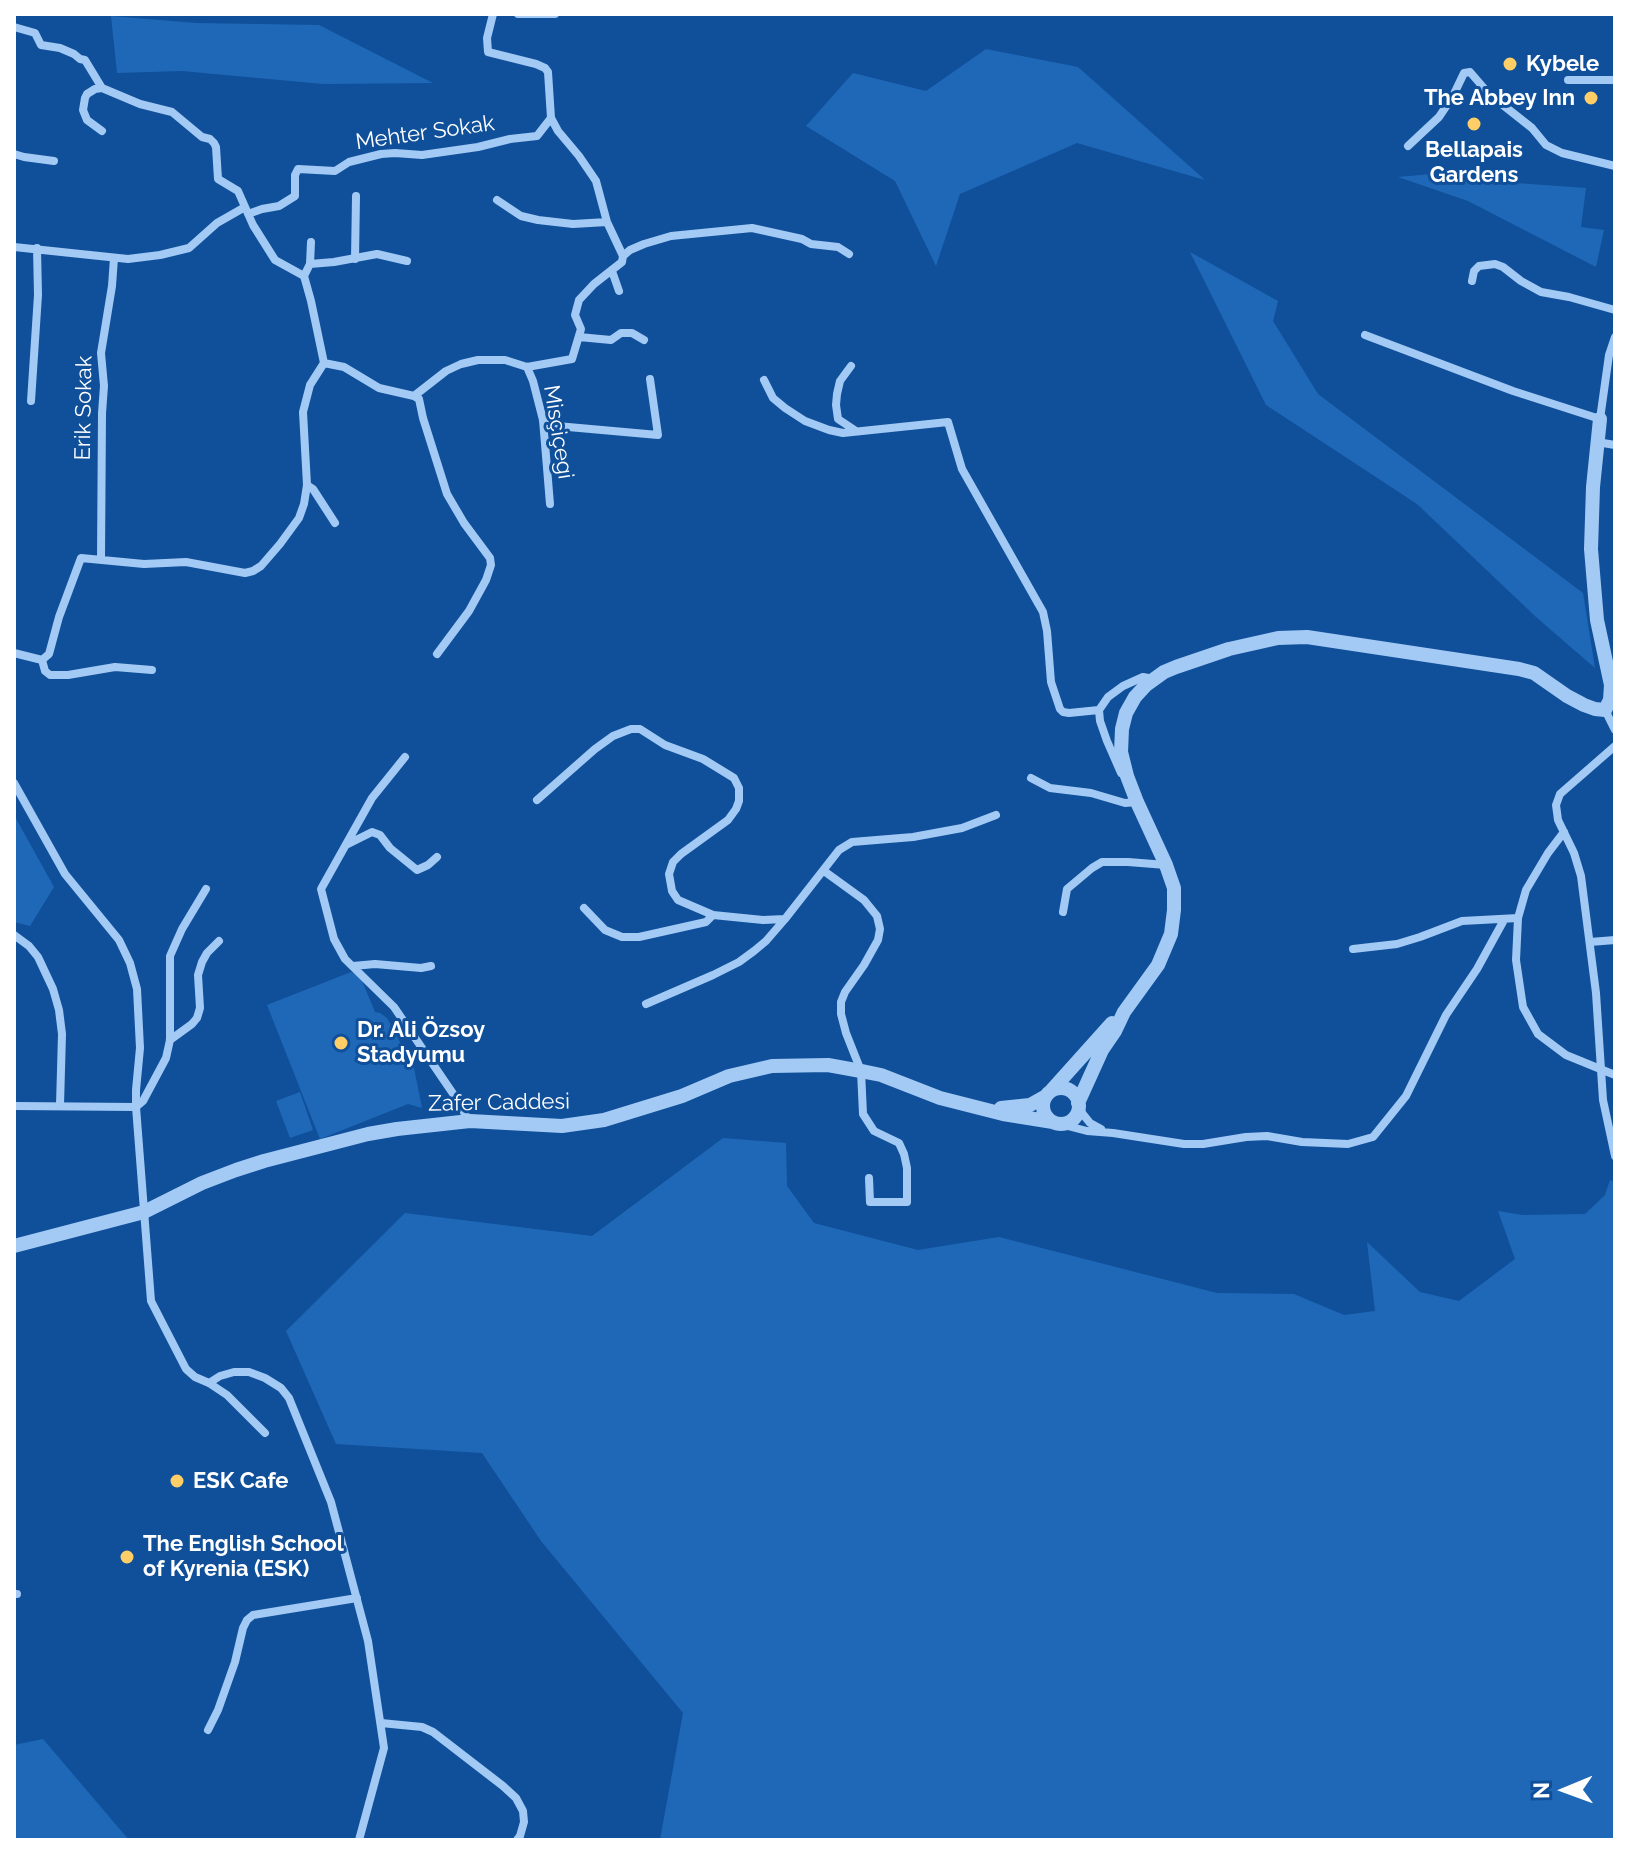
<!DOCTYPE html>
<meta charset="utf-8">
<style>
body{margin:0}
#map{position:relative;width:1629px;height:1854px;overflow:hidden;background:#10509a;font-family:Raleway,sans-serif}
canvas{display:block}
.frame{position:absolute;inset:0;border:16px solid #fff;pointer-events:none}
.north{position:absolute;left:1525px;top:1750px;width:80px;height:80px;-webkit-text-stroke:6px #10509a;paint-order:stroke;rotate:269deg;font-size:22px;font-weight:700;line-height:32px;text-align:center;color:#fff}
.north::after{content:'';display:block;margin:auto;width:28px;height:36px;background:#fff;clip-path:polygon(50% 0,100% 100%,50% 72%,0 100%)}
</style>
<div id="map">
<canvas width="1629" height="1854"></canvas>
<div class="frame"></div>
<div class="north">N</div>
</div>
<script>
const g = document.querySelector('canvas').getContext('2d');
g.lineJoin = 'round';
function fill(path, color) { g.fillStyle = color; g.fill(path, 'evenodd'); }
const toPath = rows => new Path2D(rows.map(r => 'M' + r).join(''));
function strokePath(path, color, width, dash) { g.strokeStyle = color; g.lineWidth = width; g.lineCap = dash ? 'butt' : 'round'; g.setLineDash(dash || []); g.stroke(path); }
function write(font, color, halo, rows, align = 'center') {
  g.font = font + ' Raleway,sans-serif'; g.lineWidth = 6; g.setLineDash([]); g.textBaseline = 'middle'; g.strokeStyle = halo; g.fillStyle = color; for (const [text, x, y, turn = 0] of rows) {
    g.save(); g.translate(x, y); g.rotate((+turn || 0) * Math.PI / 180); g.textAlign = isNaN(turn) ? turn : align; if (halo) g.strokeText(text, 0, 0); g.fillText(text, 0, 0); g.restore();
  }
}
fill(toPath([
 [111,16,196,23,319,25,433,83,323,84,182,71,117,73],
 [986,49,1078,67,1205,180,1077,143,960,194,936,266,895,181,806,126,853,73,926,91],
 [1475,170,1516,183,1586,188,1581,227,1604,230,1596,267,1468,201,1398,177],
 [1190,252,1278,301,1273,321,1318,394,1583,593,1595,668,1536,617,1417,504,1266,405],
 [14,815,54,887,30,926,14,922],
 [351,972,360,976,375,1012,380,1013,387,1018,414,1068,422,1108,408,1104,320,1139,267,1005],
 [300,1092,313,1130,290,1138,276,1101],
 [723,1138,786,1143,787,1186,814,1223,918,1250,999,1237,1217,1293,1294,1294,1344,1315,1375,1311,1367,1242,1420,1292,1459,1301,1515,1259,1498,1211,1523,1215,1585,1214,1605,1195,1610,1180,1615,1182,1615,1840,660,1840,683,1713,541,1541,482,1453,336,1444,286,1331,405,1213,592,1236],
 [43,1739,129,1840,14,1840,14,1745]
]), '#1f68b8');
strokePath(toPath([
 [493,14,487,38,488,52,536,64,545,68,548,72,551,118,558,131,579,156,596,181,607,222,623,256],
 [518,14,555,14],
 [14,27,35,33,41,45,60,48,74,54,80,59,85,60,102,88],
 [1568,80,1615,80],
 [102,131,87,120,83,110,85,98,87,94,95,89,102,88,140,104,172,112,202,137,210,139,214,143,216,147,218,179,238,191,253,225,275,260,304,276,311,301,324,363],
 [1408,146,1439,117,1453,96,1464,73,1470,72,1489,94,1532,128,1546,145,1562,153,1615,166],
 [14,154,24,157,54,161],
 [497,200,521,216,538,220,573,224,607,222],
 [248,214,262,209,279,206,295,196,295,175,298,169,335,171,349,162,381,154,395,153,422,155,478,147,510,139,537,136,551,118],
 [14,247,128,259,160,255,189,248,217,223,245,207],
 [355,259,356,196],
 [310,264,311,242],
 [612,271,619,291],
 [304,276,310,264,334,262,377,254,407,261],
 [1472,281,1474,271,1479,266,1495,264,1503,267,1521,281,1541,292,1569,297,1615,310],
 [1365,335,1513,391,1600,419,1609,355,1615,337],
 [579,337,611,340,621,333,632,333,644,340],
 [324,363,344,367,379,388,414,396,446,371,461,364,478,360,505,360,527,367,572,359,581,329,575,315,579,300,594,284,622,262,623,256,630,250,644,244,671,236,752,228,802,239,811,244,838,247,849,254],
 [851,366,840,381,837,394,836,405,838,419,856,431],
 [527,367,533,381,543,420,550,504],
 [764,380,773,398,785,408,805,421,829,430,843,433,948,422,962,469,1043,612,1047,631,1051,682,1060,709,1063,712,1069,713,1099,710],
 [414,396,419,399,423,418,447,494,464,523,490,558,491,565,486,580,469,611,437,654],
 [31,401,38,295,37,248],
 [543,420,557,426,658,435,650,379],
 [1597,442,1615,445],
 [307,485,313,489,335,523],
 [101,559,102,413,104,386,101,353,112,286,114,258],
 [14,653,42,660,49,654,59,617,81,558,144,564,186,562,245,573,253,571,261,566,280,544,299,518,304,504,307,485,303,412,310,385,324,363],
 [42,660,45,671,50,675,68,675,115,667,152,670],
 [1605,710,1615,730],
 [1615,746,1560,794,1556,805,1558,820,1574,853,1581,876,1596,993,1603,1100,1615,1156],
 [405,757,372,798,321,889,334,939,345,959,394,1007,456,1098,469,1121],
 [1121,773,1107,741,1100,721,1099,710,1108,697,1123,686,1143,677,1154,679],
 [1031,778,1050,788,1091,793,1125,803,1137,802],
 [14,783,65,874,119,940,130,963,137,989,140,1048,136,1090,136,1107,151,1301,186,1369,195,1377,209,1383,227,1395,265,1433],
 [537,800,595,749,613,736,631,729,640,729,665,745,703,759,734,778,739,788,739,801,736,809,728,820,681,854,673,862,669,874,672,891,678,900,713,915,763,920,785,919],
 [1564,832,1548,853,1526,890,1518,918,1516,960,1523,1007,1538,1034,1566,1055,1615,1075],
 [346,845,372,832,380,835,390,848,417,870,428,865,437,857],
 [824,871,864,900,877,916,880,929,878,940,864,965,845,992,841,1002,841,1014,846,1033,861,1071,863,1114,874,1131,899,1143,904,1154,907,1168,907,1202,870,1202,869,1178],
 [584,908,605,930,622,937,639,937,706,922,713,915],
 [1063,912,1067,889,1092,868,1102,862,1128,862,1166,865],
 [14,935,29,946,38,957,53,989,59,1010,62,1034,60,1105],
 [1590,942,1615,940],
 [1353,949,1397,944,1420,937,1462,921,1518,918],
 [353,966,375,964,421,968,431,966],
 [646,1004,713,975,739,962,754,951,766,941,785,919,839,850,852,842,913,837,962,828,996,815],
 [170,1040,192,1024,197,1018,200,1008,198,975,202,962,207,953,219,941],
 [14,1106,136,1107,143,1101,166,1058,170,1040,170,956,182,929,206,889],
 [1078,1108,1090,1123,1101,1129],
 [1060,1124,1087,1131,1113,1133,1184,1144,1203,1144,1246,1137,1267,1136,1302,1142,1348,1144,1373,1137,1406,1096,1446,1015,1477,969,1504,920],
 [209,1383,220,1376,234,1372,249,1372,265,1378,281,1388,289,1398,331,1502,368,1641,384,1748,359,1840],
 [14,1594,17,1594],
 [381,1723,422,1727,433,1732,503,1786,516,1798,523,1811,524,1822,520,1836,517,1840],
 [208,1730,218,1710,235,1662,243,1628,247,1620,253,1615,357,1598]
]), '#a3caf5', 8);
strokePath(toPath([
 '1043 1106a18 18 0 1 1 36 0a18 18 0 1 1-36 0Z',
 [1051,1091,1112,1023],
 [1078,1103,1102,1050,1115,1031,1124,1012,1158,965,1171,934,1174,910,1174,888,1166,865,1137,802,1127,776,1121,752,1122,729,1126,713,1135,697,1146,685,1164,672,1176,667,1229,649,1278,638,1307,637,1519,669,1534,673,1567,696,1584,705,1595,709,1605,710,1610,700,1611,685,1597,620,1591,549,1593,487,1600,419],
 [1001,1108,1030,1105,1046,1096],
 [14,1246,144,1212,202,1183,236,1170,264,1161,368,1134,397,1129,470,1121,562,1126,604,1120,682,1096,729,1076,772,1066,828,1065,861,1071,881,1075,940,1098,1003,1114,1053,1122]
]), '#a3caf5', 14);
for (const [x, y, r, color] of [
 [1510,64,8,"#ffce66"],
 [1591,98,8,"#ffce66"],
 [1474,124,8,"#ffce66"],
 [341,1043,8,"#ffce66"],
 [177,1481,8,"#ffce66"],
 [127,1557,8,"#ffce66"]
]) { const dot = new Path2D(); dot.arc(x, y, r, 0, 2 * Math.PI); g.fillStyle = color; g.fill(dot); strokePath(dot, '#10509a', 3); }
write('bold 22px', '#fff', '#10509a', [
 ["Kybele",1526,64],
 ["The Abbey Inn",1575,98,"right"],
 ["Bellapais",1474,150,"center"],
 ["Gardens",1474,175,"center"],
 ["Dr. Ali Özsoy",357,1030],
 ["Stadyumu",357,1055],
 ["ESK Cafe",193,1481],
 ["The English School",143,1544],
 ["of Kyrenia (ESK)",143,1569]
], 'left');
write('22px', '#fff', '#10509a', [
 ["Mehter Sokak",425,133,-8],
 ["Erik Sokak",84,408,-89],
 ["Misçiçegi",558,432,81],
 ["Zafer Caddesi",499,1103,-1]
]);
</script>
